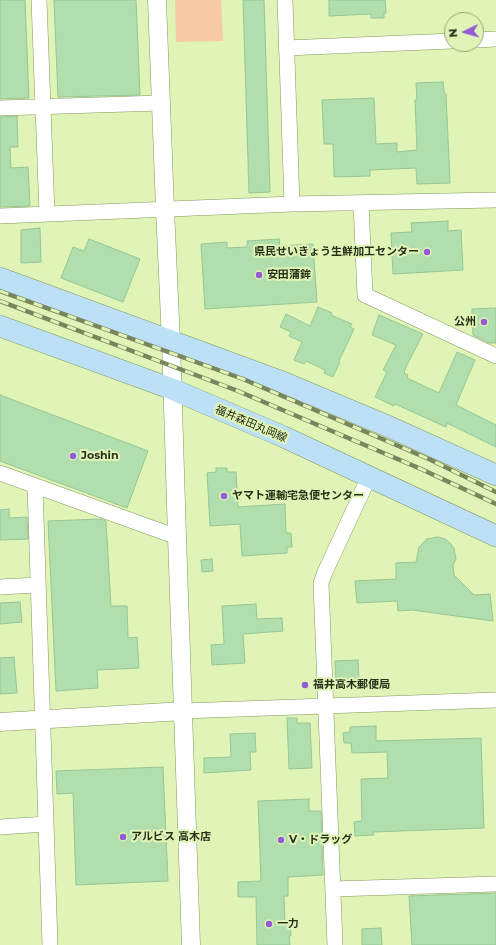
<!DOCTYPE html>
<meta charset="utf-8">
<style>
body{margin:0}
#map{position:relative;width:496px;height:945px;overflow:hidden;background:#dff4b6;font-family:Montserrat,sans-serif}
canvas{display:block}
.north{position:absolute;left:444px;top:12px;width:40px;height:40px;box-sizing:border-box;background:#dff4b6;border:1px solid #96a677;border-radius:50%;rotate:265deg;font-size:11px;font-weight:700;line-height:16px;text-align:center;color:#283018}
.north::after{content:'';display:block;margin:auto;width:14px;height:18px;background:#945bd3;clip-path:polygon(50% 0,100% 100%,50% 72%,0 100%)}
</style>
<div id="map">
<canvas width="496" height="945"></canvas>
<div class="north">N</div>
</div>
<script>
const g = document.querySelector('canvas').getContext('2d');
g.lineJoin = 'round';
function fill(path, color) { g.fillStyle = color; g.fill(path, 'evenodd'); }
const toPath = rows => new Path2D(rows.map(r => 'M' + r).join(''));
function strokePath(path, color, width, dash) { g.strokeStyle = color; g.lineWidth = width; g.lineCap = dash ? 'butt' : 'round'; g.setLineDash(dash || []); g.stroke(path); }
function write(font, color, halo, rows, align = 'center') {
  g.font = font + ' Montserrat,"Noto Sans JP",sans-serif'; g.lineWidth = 4; g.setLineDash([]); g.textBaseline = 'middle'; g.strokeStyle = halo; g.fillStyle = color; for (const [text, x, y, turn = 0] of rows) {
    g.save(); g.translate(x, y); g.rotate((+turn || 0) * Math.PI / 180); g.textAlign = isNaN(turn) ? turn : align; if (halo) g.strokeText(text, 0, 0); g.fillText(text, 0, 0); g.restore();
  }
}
fill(toPath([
 [175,0,221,0,223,41,176,42]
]), '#f5caa4');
const building = toPath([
 [0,0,25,0,29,98,0,99,0,0],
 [54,0,136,0,140,95,58,97,54,0],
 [243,0,264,0,270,192,249,193,243,0],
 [329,0,385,0,386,13,384,13,384,18,371,18,371,14,329,16,329,0],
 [443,82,444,92,446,94,450,183,417,184,416,168,370,170,370,176,334,177,333,144,324,144,322,100,374,98,376,144,397,143,397,152,417,150,415,100,417,100,416,83,443,82],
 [17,116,18,147,10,147,11,168,28,167,30,206,0,207,0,117,17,116],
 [448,221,448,231,461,230,463,270,393,274,391,233,412,232,411,223,448,221],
 [40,228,41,262,21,263,21,230,40,228],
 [89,239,140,259,123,302,61,278,73,247,84,251,89,239],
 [279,239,280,246,313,244,317,302,205,309,201,244,227,242,227,248,247,247,247,241,279,239],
 [318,307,332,313,331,315,352,324,350,327,354,329,339,361,340,362,333,377,324,373,325,370,306,361,304,364,294,360,302,342,289,336,291,332,280,327,286,314,310,326,318,307],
 [496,308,496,343,489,343,473,335,472,309,496,308],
 [379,315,423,334,407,365,404,373,408,375,407,378,439,393,457,352,475,360,456,405,496,425,496,447,447,423,446,427,395,404,394,406,375,397,387,372,383,370,396,345,372,335,379,315],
 [0,395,148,451,127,508,0,461,0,395],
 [216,468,227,468,227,472,236,472,238,507,285,504,286,533,291,533,292,547,287,547,287,553,242,556,240,524,210,526,207,473,216,472,216,468],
 [9,509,9,518,27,517,28,539,0,540,0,510,9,509],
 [101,519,106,521,111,606,127,606,128,638,137,637,139,668,97,670,98,688,56,691,48,521,101,519],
 [438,537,445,539,450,543,454,548,456,559,453,565,454,575,474,595,490,594,493,621,412,610,398,611,397,601,357,603,355,581,396,579,396,563,416,562,419,547,427,539,438,537],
 [212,559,213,571,202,572,201,560,212,559],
 [20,602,22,622,0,624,0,603,20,602],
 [256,604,257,619,282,618,283,631,243,634,245,663,212,665,211,645,224,644,222,606,256,604],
 [14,657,17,693,0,694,0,658,14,657],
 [358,660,359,680,336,681,335,661,358,660],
 [287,718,297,718,297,723,310,723,312,768,289,769,287,718],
 [376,726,376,741,481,738,484,828,373,832,374,835,355,836,354,822,362,821,361,779,388,778,387,752,352,753,351,743,344,743,343,733,350,732,350,727,376,726],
 [255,733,256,752,250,752,251,770,204,773,204,758,231,757,230,734,255,733],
 [163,767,168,881,76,885,73,793,57,794,56,771,163,767],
 [309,799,309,811,321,811,323,875,288,877,288,896,284,896,285,922,290,922,291,936,289,936,290,945,257,945,256,897,238,897,238,882,261,881,258,801,309,799],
 [496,893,496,945,412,945,409,896,496,893],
 [381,928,382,945,362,945,362,929,381,928]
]);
fill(building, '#b0dfad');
strokePath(building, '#97c594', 1);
const minor = toPath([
 [39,0,47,214],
 [285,0,292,204],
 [476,40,496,39],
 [286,48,452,41],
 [0,108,161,103],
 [361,203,365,295,496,356],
 [0,216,292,204,496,200],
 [0,473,177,537],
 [35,486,50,945],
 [0,587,38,585],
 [183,711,496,700],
 [0,827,46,824],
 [333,889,496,884],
 [335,945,321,583,325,572,369,477]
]);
const tertiary = toPath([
 [157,0,165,209,171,341,177,537,191,945],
 [0,722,183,711]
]);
const secondary = toPath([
 [0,278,280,381,392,428,496,475],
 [0,326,172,389,284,437,496,536]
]);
strokePath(minor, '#85985e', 16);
strokePath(tertiary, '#85985e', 19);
strokePath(secondary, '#85985e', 22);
strokePath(minor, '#fff', 15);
strokePath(tertiary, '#fff', 18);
strokePath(secondary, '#bce0f6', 21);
const rail = toPath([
 [0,291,243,379,431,460,496,492],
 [0,301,238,391,421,469,496,504]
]);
strokePath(rail, '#78865d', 4.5);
strokePath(rail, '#dff4b6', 3, [9]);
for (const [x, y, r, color] of [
 [427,252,4,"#945bd3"],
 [259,275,4,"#945bd3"],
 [484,322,4,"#945bd3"],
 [73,456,4,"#945bd3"],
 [224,496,4,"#945bd3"],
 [305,685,4,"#945bd3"],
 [123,837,4,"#945bd3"],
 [281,840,4,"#945bd3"],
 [269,924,4,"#945bd3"]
]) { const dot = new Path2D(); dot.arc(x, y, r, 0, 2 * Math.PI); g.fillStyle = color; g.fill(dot); strokePath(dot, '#dff4b6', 1.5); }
write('bold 11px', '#283018', '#dff4b6', [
 ["県民せいきょう生鮮加工センター",419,252,"right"],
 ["安田蒲鉾",267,275],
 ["公州",476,322,"right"],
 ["Joshin",81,456],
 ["ヤマト運輸宅急便センター",232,496],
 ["福井高木郵便局",313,685],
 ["アルビス 高木店",131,837],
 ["V・ドラッグ",289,840],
 ["一力",277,924]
], 'left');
write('11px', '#283018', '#dff4b6', [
 ["福井森田丸岡線",251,424,23]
]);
</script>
